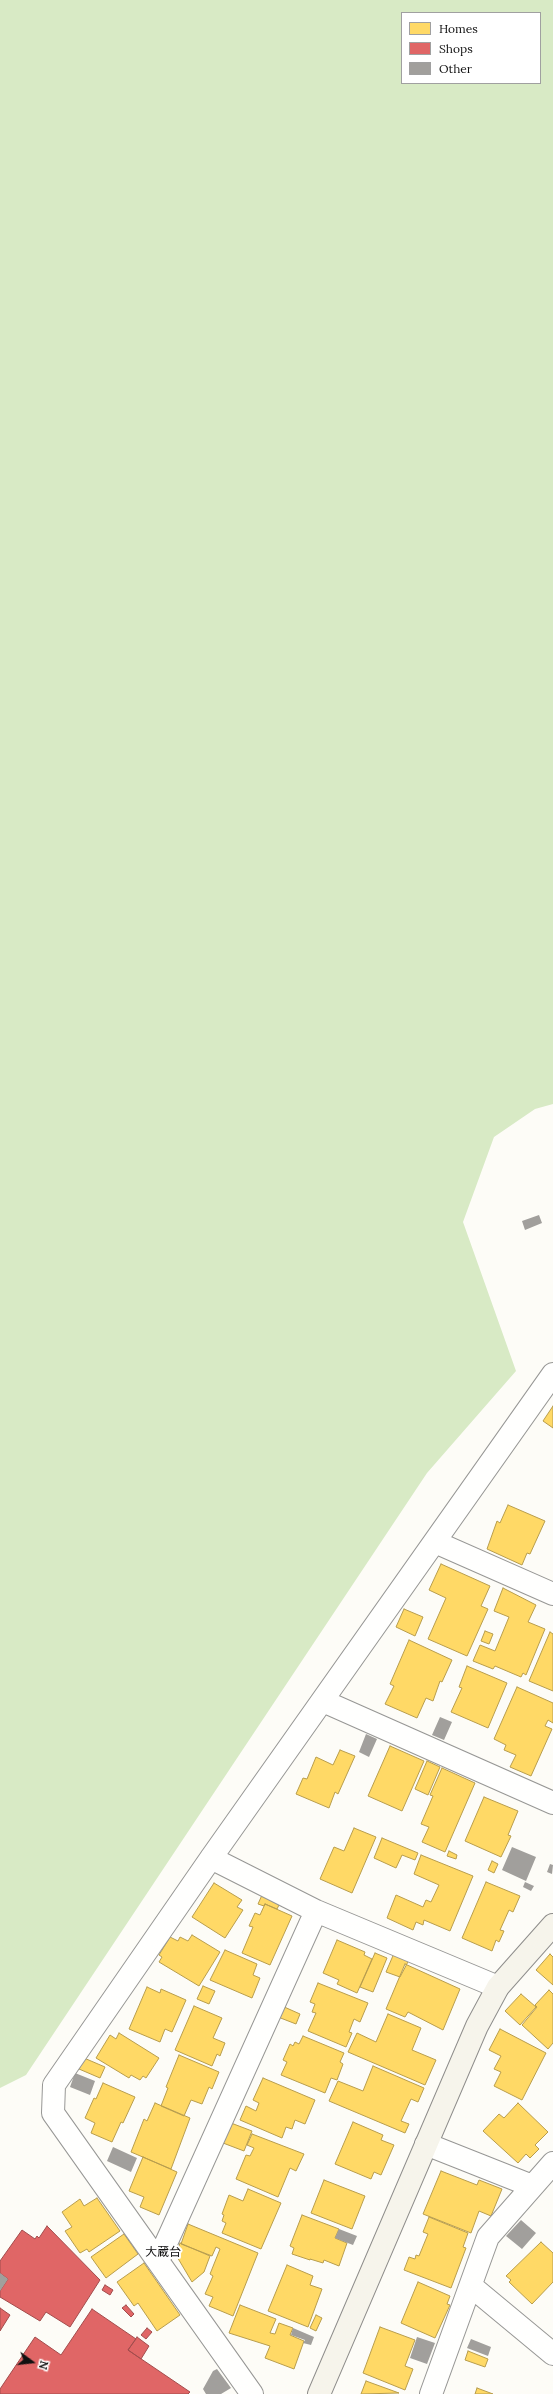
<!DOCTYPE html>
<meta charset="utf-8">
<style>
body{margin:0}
#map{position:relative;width:553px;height:2394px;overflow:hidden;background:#fdfcf7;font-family:Lora,serif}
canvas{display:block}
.legend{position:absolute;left:401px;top:12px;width:140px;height:72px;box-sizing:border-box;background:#fff;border:1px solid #a0a0a0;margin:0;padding:5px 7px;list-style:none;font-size:12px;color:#111}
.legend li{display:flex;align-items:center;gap:8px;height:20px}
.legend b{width:20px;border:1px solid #a0a0a0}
.north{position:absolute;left:12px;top:2342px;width:40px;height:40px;-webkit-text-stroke:3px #fff;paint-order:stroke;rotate:105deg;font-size:11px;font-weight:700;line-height:16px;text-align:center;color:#111}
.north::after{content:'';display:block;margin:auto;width:14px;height:18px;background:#111;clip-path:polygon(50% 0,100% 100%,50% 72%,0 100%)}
</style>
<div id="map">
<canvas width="553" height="2394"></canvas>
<ul class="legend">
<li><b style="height:11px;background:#ffd966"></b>Homes</li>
<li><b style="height:11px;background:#e06666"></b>Shops</li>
<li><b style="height:11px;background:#a19f9c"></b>Other</li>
</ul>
<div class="north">N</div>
</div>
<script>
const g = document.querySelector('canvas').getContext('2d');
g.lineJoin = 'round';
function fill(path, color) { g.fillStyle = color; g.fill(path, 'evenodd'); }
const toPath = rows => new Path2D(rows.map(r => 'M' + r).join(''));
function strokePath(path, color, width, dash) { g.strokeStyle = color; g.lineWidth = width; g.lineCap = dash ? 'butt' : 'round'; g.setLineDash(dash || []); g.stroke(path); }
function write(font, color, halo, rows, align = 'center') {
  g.font = font + ' Lora,"Noto Sans JP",serif'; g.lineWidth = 4; g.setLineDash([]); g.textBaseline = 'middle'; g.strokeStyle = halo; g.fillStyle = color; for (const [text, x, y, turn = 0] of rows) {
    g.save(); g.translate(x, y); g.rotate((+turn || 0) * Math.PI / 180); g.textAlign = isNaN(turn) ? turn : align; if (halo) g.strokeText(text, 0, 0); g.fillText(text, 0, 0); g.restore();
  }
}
fill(toPath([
 [0,0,553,0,553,1104,535,1109,494,1137,463,1222,516,1371,427,1473,26,2075,0,2088],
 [402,13,540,13,540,83,402,83]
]), '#d8eac5');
const homes = toPath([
 [553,1406,553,1428,543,1421,553,1406],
 [508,1505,545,1521,530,1554,527,1553,522,1565,487,1549,497,1521,500,1523,508,1505],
 [441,1564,490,1586,481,1606,488,1609,467,1656,428,1639,446,1598,429,1590,441,1564],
 [503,1588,536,1605,528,1622,545,1629,526,1675,523,1673,521,1677,495,1666,493,1669,473,1661,480,1645,495,1651,509,1617,494,1611,503,1588],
 [404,1609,423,1617,415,1636,396,1627,404,1609],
 [485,1631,493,1634,489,1644,481,1641,485,1631],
 [550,1632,553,1634,553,1691,529,1681,550,1632],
 [409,1640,452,1660,442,1682,440,1681,433,1701,426,1698,417,1718,385,1704,394,1686,390,1684,409,1640],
 [467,1666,507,1683,488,1728,451,1712,462,1688,459,1687,467,1666],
 [517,1687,553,1703,553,1723,548,1720,545,1726,552,1729,531,1776,510,1767,516,1755,504,1750,506,1745,494,1739,517,1687],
 [390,1746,424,1761,402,1811,368,1796,390,1746],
 [340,1750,355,1756,338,1794,335,1792,329,1808,296,1794,303,1778,307,1779,316,1757,333,1765,340,1750],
 [427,1761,440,1767,428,1795,415,1789,427,1761],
 [442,1768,475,1783,445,1852,422,1842,429,1827,421,1824,433,1796,430,1795,442,1768],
 [484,1797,518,1811,508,1835,511,1836,501,1857,465,1841,484,1797],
 [354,1828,376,1837,352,1893,320,1879,334,1847,344,1851,354,1828],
 [382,1838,418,1853,415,1860,402,1855,396,1868,374,1858,382,1838],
 [449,1851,457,1855,456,1859,447,1856,449,1851],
 [421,1855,473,1876,450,1931,424,1920,423,1925,416,1922,413,1930,387,1918,396,1895,423,1907,426,1900,431,1902,439,1885,414,1874,421,1855],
 [492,1861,498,1864,494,1873,488,1870,492,1861],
 [486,1882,520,1896,513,1912,509,1910,500,1930,504,1931,499,1942,496,1940,492,1951,462,1938,486,1882],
 [214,1883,242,1900,237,1907,243,1910,225,1938,192,1917,214,1883],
 [262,1895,280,1903,277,1909,265,1904,264,1906,258,1904,262,1895],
 [265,1904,292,1916,270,1965,242,1953,253,1927,249,1926,255,1913,260,1915,265,1904],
 [192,1935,220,1952,199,1986,159,1962,162,1957,159,1955,170,1937,178,1941,180,1937,188,1941,192,1935],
 [337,1940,365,1952,364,1955,372,1959,357,1993,337,1984,339,1980,323,1973,337,1940],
 [225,1950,257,1964,253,1975,260,1978,252,1998,210,1980,225,1950],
 [395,1951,410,1958,400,1977,386,1972,395,1951],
 [375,1953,387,1958,373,1992,360,1987,375,1953],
 [550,1954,553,1957,553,1985,536,1970,550,1954],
 [405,1964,460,1989,443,2030,408,2012,405,2017,386,2009,405,1964],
 [318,1983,368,2003,360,2022,354,2019,349,2032,352,2033,346,2047,308,2031,316,2013,312,2012,315,2004,310,2002,318,1983],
 [203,1986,215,1991,209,2004,197,1999,203,1986],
 [147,1987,160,1993,161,1989,186,2000,172,2032,165,2029,160,2042,129,2029,147,1987],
 [549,1990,553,1994,553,2043,548,2049,522,2025,537,2007,535,2005,549,1990],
 [521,1994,536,2007,520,2025,505,2011,521,1994],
 [194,2006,222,2018,213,2038,225,2043,220,2056,217,2054,212,2066,175,2050,194,2006],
 [282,2006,300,2014,296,2024,278,2017,282,2006],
 [388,2014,421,2028,412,2050,436,2060,425,2085,348,2052,357,2033,376,2042,388,2014],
 [500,2029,546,2053,522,2100,494,2086,501,2072,494,2069,501,2056,489,2050,500,2029],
 [119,2033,159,2058,146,2078,143,2076,140,2080,131,2075,129,2078,96,2058,110,2035,116,2039,119,2033],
 [303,2036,344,2053,340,2062,343,2064,337,2080,331,2078,325,2093,281,2075,287,2062,283,2060,290,2044,293,2046,295,2042,299,2044,303,2036],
 [179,2055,219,2072,212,2089,209,2087,202,2104,191,2100,184,2116,161,2106,168,2088,166,2087,179,2055],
 [84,2058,105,2067,100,2078,79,2069,84,2058],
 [373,2066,424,2088,418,2102,411,2099,401,2121,409,2124,405,2133,329,2101,338,2081,363,2091,373,2066],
 [263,2078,315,2100,305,2124,295,2120,292,2129,286,2127,282,2138,240,2120,246,2106,256,2111,259,2103,253,2100,263,2078],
 [103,2083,135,2097,123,2123,121,2122,112,2142,91,2133,95,2123,85,2118,94,2098,96,2099,103,2083],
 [155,2103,190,2118,171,2169,131,2152,144,2119,147,2121,155,2103],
 [518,2103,548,2132,535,2145,539,2149,530,2158,526,2154,518,2163,483,2131,499,2114,504,2118,518,2103],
 [353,2122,383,2135,381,2140,394,2145,381,2175,374,2172,371,2179,335,2164,353,2122],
 [231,2123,252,2131,244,2151,223,2143,231,2123],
 [252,2134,304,2154,296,2171,290,2168,278,2197,236,2179,246,2155,250,2156,254,2148,247,2145,252,2134],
 [143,2157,177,2172,159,2215,140,2207,144,2197,129,2191,143,2157],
 [441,2171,477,2185,479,2180,502,2189,491,2216,479,2211,471,2233,423,2214,441,2171],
 [324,2180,365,2196,352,2229,311,2213,324,2180],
 [248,2189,281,2203,261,2249,222,2233,226,2223,222,2221,224,2215,222,2214,229,2195,243,2201,248,2189],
 [97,2198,120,2231,89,2252,87,2249,80,2253,65,2231,72,2227,62,2212,80,2199,84,2206,97,2198],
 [302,2215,339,2229,335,2238,347,2243,339,2266,324,2260,323,2263,310,2259,310,2260,292,2254,294,2248,290,2246,302,2215],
 [429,2217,468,2233,463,2247,466,2248,451,2288,404,2270,409,2257,415,2259,416,2255,419,2256,428,2234,423,2232,429,2217],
 [188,2224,258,2253,233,2316,209,2306,213,2297,205,2294,213,2276,210,2274,220,2249,216,2247,212,2256,181,2244,188,2224],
 [124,2234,138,2254,106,2278,91,2257,124,2234],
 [541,2242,553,2253,553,2282,532,2304,509,2282,511,2280,506,2276,541,2242],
 [180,2243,210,2256,204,2272,192,2282,176,2255,180,2243],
 [144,2263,180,2315,157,2331,138,2303,134,2306,117,2282,144,2263],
 [287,2265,313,2276,310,2285,322,2289,308,2327,268,2311,287,2265],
 [418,2282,450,2296,447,2304,450,2305,435,2338,401,2323,418,2282],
 [240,2305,276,2319,270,2333,275,2334,279,2323,293,2328,290,2335,304,2341,294,2369,265,2358,270,2346,229,2333,240,2305],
 [316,2315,322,2318,316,2331,310,2328,316,2315],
 [380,2327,415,2340,405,2366,413,2369,405,2390,363,2373,380,2327],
 [468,2351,488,2359,485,2367,465,2360,468,2351],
 [366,2381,399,2393,361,2394,366,2381],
 [477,2388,493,2394,475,2394,477,2388]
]);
fill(homes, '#ffd966');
strokePath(homes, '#b89d4c', 1);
const shops = toPath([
 [47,2226,100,2280,70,2327,46,2312,40,2321,0,2297,0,2291,8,2279,0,2273,0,2261,22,2230,35,2239,37,2236,39,2238,47,2226],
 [105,2285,113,2290,110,2295,102,2290,105,2285],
 [126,2305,134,2314,131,2317,122,2308,126,2305],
 [0,2308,10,2315,0,2331,0,2308],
 [92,2309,136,2339,128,2350,190,2392,188,2394,0,2394,0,2389,35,2337,61,2355,92,2309],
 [147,2328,152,2332,146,2339,141,2335,147,2328],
 [137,2337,149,2346,141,2359,128,2350,137,2337]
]);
fill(shops, '#e06666');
strokePath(shops, '#a24c4c', 1);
fill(toPath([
 [539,1215,542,1223,525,1230,522,1221],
 [440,1717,452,1722,444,1740,432,1735],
 [366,1734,377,1739,369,1757,359,1752],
 [512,1847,536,1857,526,1881,502,1870],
 [550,1864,553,1865,552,1874,547,1872],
 [525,1882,534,1886,531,1891,523,1887],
 [75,2073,95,2081,90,2095,70,2087],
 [113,2147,137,2158,131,2172,107,2161],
 [521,2220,536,2233,522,2249,506,2236],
 [339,2229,357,2236,353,2245,335,2238],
 [0,2273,8,2279,0,2291],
 [293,2328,314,2337,311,2345,303,2343,305,2340,291,2335],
 [417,2337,435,2343,427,2364,410,2358],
 [471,2339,491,2347,488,2356,467,2348],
 [217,2369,231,2388,221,2394,206,2394,203,2389,213,2371]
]), '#a19f9c');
const street = toPath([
 [435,1542,553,1594],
 [323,1701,553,1803],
 [211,1858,316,1911,498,1987],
 [426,2144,532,2186],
 [158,2261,316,1911],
 [471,2286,553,2354],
 [252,2394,53,2113,54,2085,211,1858,553,1374],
 [431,2394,488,2237,553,2163]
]);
const secondary = toPath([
 [319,2394,477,2026,498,1987,553,1925]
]);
strokePath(street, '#979795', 24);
strokePath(secondary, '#8e8d8b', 24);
strokePath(street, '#fffffe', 22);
strokePath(secondary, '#f6f4eb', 22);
write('12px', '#111', '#fff', [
 ["大蔵台",163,2253]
]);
</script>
